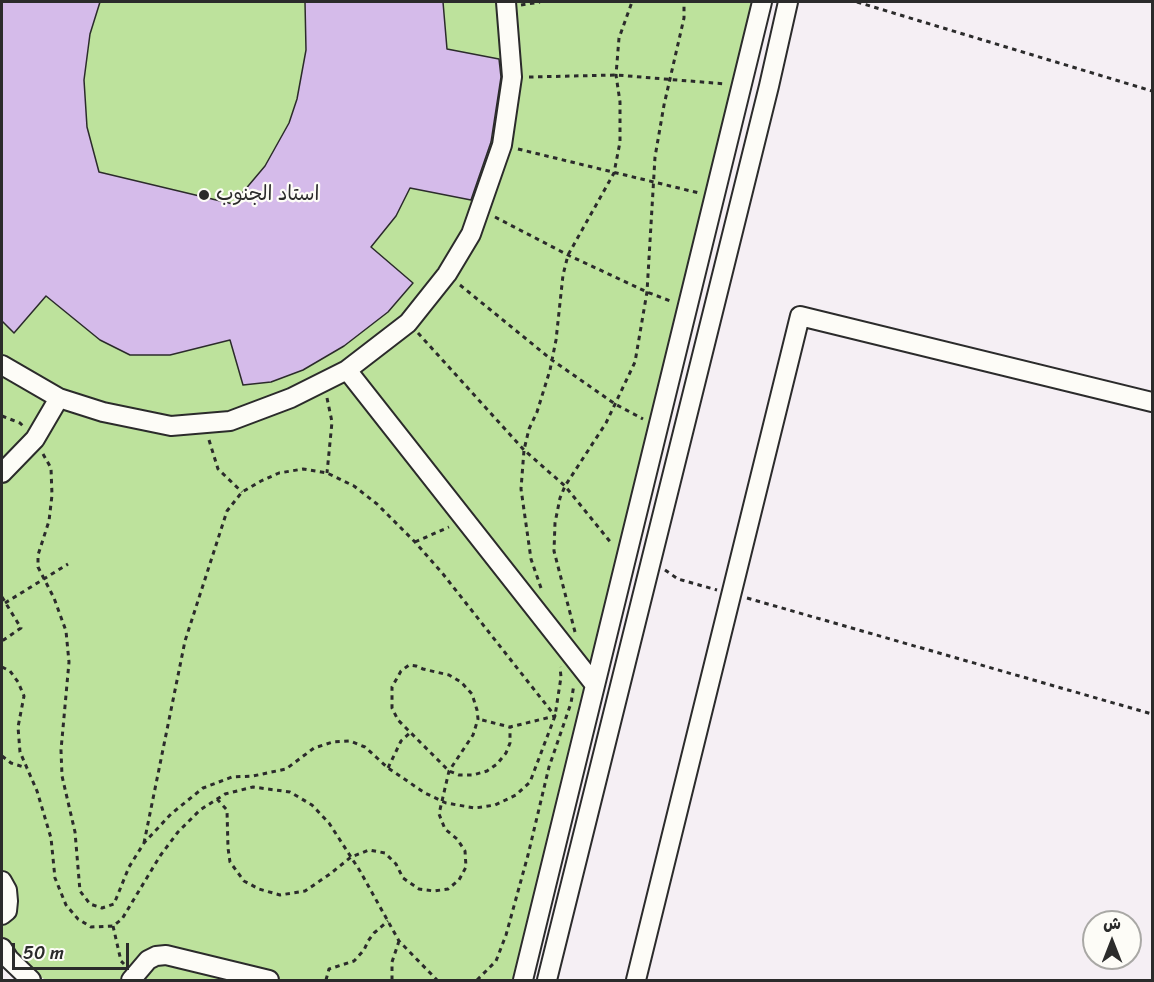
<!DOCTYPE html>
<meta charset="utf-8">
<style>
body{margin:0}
#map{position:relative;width:1154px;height:982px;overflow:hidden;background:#f5eff4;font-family:Sriracha,"Playpen Sans Arabic",sans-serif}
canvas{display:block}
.frame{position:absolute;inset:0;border:3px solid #2b2b2b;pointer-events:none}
.north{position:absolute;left:1082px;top:910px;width:60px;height:60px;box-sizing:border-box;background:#fdfcf7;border:2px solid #a9a8a5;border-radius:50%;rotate:0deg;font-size:16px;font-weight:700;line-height:24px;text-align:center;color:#2b2b2b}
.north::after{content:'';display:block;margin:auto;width:21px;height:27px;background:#2b2b2b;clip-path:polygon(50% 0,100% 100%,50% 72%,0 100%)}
.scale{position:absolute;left:12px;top:943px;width:117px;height:27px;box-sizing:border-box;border:3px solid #2b2b2b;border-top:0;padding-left:8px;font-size:18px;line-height:21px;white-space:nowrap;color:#2b2b2b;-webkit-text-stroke:4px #fdfcf7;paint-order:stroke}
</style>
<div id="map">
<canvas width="1154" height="982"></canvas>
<div class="frame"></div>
<div class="north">ش</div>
<div class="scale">50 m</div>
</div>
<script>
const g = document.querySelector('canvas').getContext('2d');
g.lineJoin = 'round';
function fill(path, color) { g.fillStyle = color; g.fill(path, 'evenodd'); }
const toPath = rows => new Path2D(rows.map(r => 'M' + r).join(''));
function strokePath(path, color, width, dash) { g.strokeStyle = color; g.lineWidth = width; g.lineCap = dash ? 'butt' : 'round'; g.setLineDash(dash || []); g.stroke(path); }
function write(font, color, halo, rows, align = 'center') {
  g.font = font + ' Sriracha,"Playpen Sans Arabic",sans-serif'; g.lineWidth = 4.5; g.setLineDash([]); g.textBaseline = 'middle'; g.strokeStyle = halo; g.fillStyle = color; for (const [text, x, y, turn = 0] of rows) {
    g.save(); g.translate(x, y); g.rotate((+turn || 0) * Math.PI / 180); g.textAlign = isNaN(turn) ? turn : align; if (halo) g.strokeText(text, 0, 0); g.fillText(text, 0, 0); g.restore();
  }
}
fill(toPath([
 [2,2,758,2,514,980,46,980,35,974,12,952,2,935]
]), '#bde29c');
const building = toPath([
 [2,2,100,2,90,34,84,80,87,127,99,172,233,204,265,166,289,123,297,99,306,50,305,2,443,2,447,49,499,59,501,77,491,142,471,200,410,188,396,216,371,247,413,283,388,312,344,346,303,370,271,382,243,385,230,340,170,355,130,355,100,340,46,296,14,333,2,321,2,2]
]);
fill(building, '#d5bbea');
strokePath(building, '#2b2b2b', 1.5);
const minor = toPath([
 [2,365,59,398,103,412,171,426,230,421,291,398,347,370,408,323,447,274,471,234,502,145,512,77,506,2],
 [347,370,595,685],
 [2,473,35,439,59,398],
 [2,881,7,890,8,901,7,911,2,915],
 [2,948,9,959,31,980],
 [131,980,148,960,156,956,166,955,269,980],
 [523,980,762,2],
 [547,980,769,86,788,2],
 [636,980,800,316,1152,402]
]);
strokePath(minor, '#2b2b2b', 22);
strokePath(toPath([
 [857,2,1152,91],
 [521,5,540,2],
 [529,77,616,75,726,84],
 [518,149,699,193],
 [495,217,568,255,647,292,673,302],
 [460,285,552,360,615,404,643,419],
 [418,333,524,450,565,486,612,544],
 [327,398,332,422,327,473],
 [2,416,20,423,24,427],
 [209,440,218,469,242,492],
 [43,454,51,468,52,495,49,521,38,555,38,567,54,598,66,631,69,662,61,750,62,776,75,832,80,891,90,904,102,908,114,904,129,867,144,843,171,814,203,788,232,777,253,776,286,769,314,748,333,742,350,741,365,747,388,768,425,793,446,803,475,808,495,805,516,795,530,782,555,716,561,677,560,667],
 [415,542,449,527],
 [665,570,678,579,717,590],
 [541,588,531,559,521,489,524,450,529,429,537,412,550,370,556,340,563,275,568,255,614,173,620,142,620,102,616,75,619,38,632,2],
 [2,597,21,628,2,641],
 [747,598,1152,714],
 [5,603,68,564],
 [575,632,554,551,555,523,560,498,565,486,606,423,635,362,647,292,655,157,664,105,684,18,684,2],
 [2,667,10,671,18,682,24,696,18,727,20,752,37,791,51,838,55,878,66,905,78,919,91,927,113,926,122,919,160,856,178,832,200,810,225,794,253,787,290,792,312,805,329,823,360,871,399,941,437,980],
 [2,756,11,763,27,768],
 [388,768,401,741,411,732],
 [217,799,227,810,228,848,230,862,244,881,259,889,280,895,305,891,330,874,351,857,369,850,385,853,396,864,403,878,419,889,434,891,448,889,459,880,466,867,465,851,457,839,445,829,439,814,449,771,473,735,478,719,477,710,472,694,461,682,449,675,423,669,416,666,409,665,401,671,392,687,392,708,398,720,449,771,459,775,473,775,487,771,497,764,506,753,510,743,510,727],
 [144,843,185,641,227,511,242,492,261,481,279,473,303,469,327,473,354,486,377,504,415,542,443,574,555,716,510,727,478,719],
 [113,926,121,961,124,964],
 [326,980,329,969,354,961,364,950,368,941,374,933,388,921],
 [392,980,392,962,399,941],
 [477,980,496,961,506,935,528,855,549,767,571,703,574,684]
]), '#2b2b2b', 3, [4.5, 4.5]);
strokePath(minor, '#fdfcf7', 18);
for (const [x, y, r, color] of [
 [204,195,6,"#2b2b2b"]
]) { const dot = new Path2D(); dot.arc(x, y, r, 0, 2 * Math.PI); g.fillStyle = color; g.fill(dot); strokePath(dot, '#fdfcf7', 2); }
write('20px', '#2b2b2b', '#fdfcf7', [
 ["استاد الجنوب",216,195]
], 'left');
</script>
